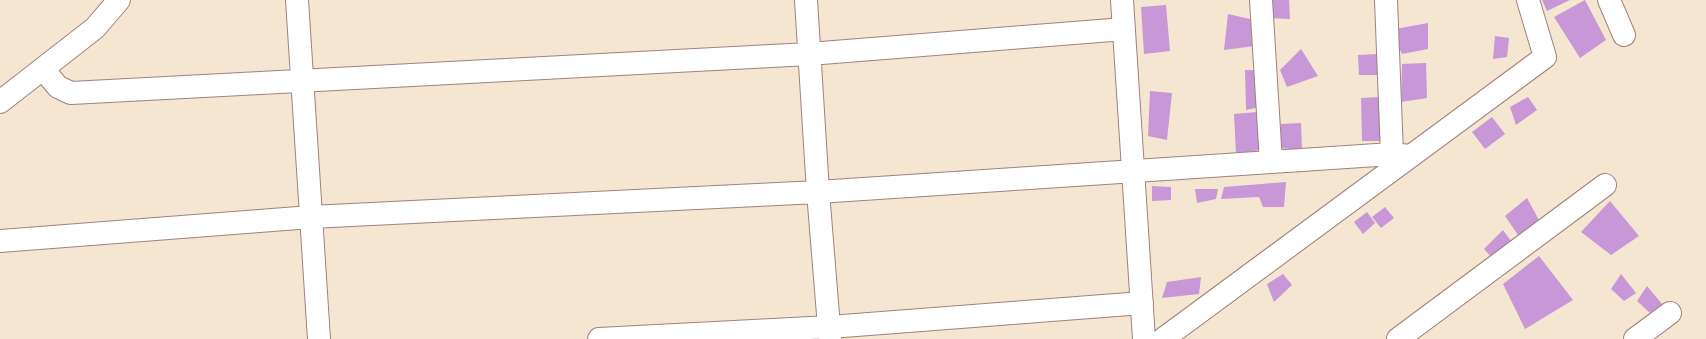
<!DOCTYPE html>
<style>
body{margin:0}
canvas{display:block;background:#f4e6d0}
</style>
<canvas width="1706" height="339"></canvas>
<script>
const g = document.querySelector('canvas').getContext('2d');
g.lineJoin = 'round';
function fill(path, color) { g.fillStyle = color; g.fill(path, 'evenodd'); }
const toPath = rows => new Path2D(rows.map(r => 'M' + r).join(''));
function strokePath(path, color, width, dash) { g.strokeStyle = color; g.lineWidth = width; g.lineCap = dash ? 'butt' : 'round'; g.setLineDash(dash || []); g.stroke(path); }
fill(toPath([
 [1269,0,1289,0,1290,19,1268,18],
 [1542,0,1570,0,1547,11],
 [1585,0,1606,40,1580,58,1554,17],
 [1166,5,1170,51,1144,54,1141,7],
 [1228,14,1254,20,1255,46,1224,50],
 [1428,23,1428,49,1402,54,1390,30],
 [1495,36,1509,38,1507,57,1493,59],
 [1301,49,1318,76,1287,87,1280,70],
 [1378,54,1385,75,1359,75,1358,55],
 [1426,63,1427,98,1401,102,1402,64],
 [1245,70,1256,70,1256,108,1246,110],
 [1150,91,1172,93,1167,140,1148,136],
 [1381,97,1383,141,1362,141,1361,98],
 [1528,97,1537,110,1516,125,1510,107],
 [1257,112,1260,150,1236,154,1234,114],
 [1492,117,1505,134,1485,149,1472,132],
 [1301,123,1302,150,1280,148,1281,124],
 [1286,182,1284,207,1263,207,1259,197,1221,199,1224,187],
 [1152,186,1171,187,1171,200,1152,201],
 [1195,189,1218,189,1216,199,1197,203],
 [1527,198,1539,220,1518,235,1505,216],
 [1610,201,1639,236,1611,255,1581,232],
 [1385,207,1394,218,1381,228,1372,217],
 [1367,212,1375,223,1363,234,1354,222],
 [1503,230,1511,241,1491,257,1484,249],
 [1539,256,1573,300,1525,329,1503,284],
 [1283,274,1292,285,1274,302,1267,284],
 [1621,274,1636,293,1624,301,1611,289],
 [1201,277,1199,294,1162,298,1167,282],
 [1647,286,1662,304,1650,313,1637,301]
]), '#c797d7');
const minor = toPath([
 [297,0,319,339],
 [806,0,818,192,830,339],
 [1122,0,1144,339],
 [1261,0,1271,162],
 [1386,0,1392,154],
 [1609,0,1624,35],
 [43,69,58,87,71,93,809,54,1124,29],
 [0,102,95,28,119,0],
 [0,241,311,217,818,192,1392,154,1410,156],
 [599,339,830,327,1142,303],
 [1163,339,1545,57,1528,0],
 [1398,339,1605,185],
 [1635,339,1670,313]
]);
strokePath(minor, '#9f827e', 24);
strokePath(minor, '#fff', 22);
</script>
